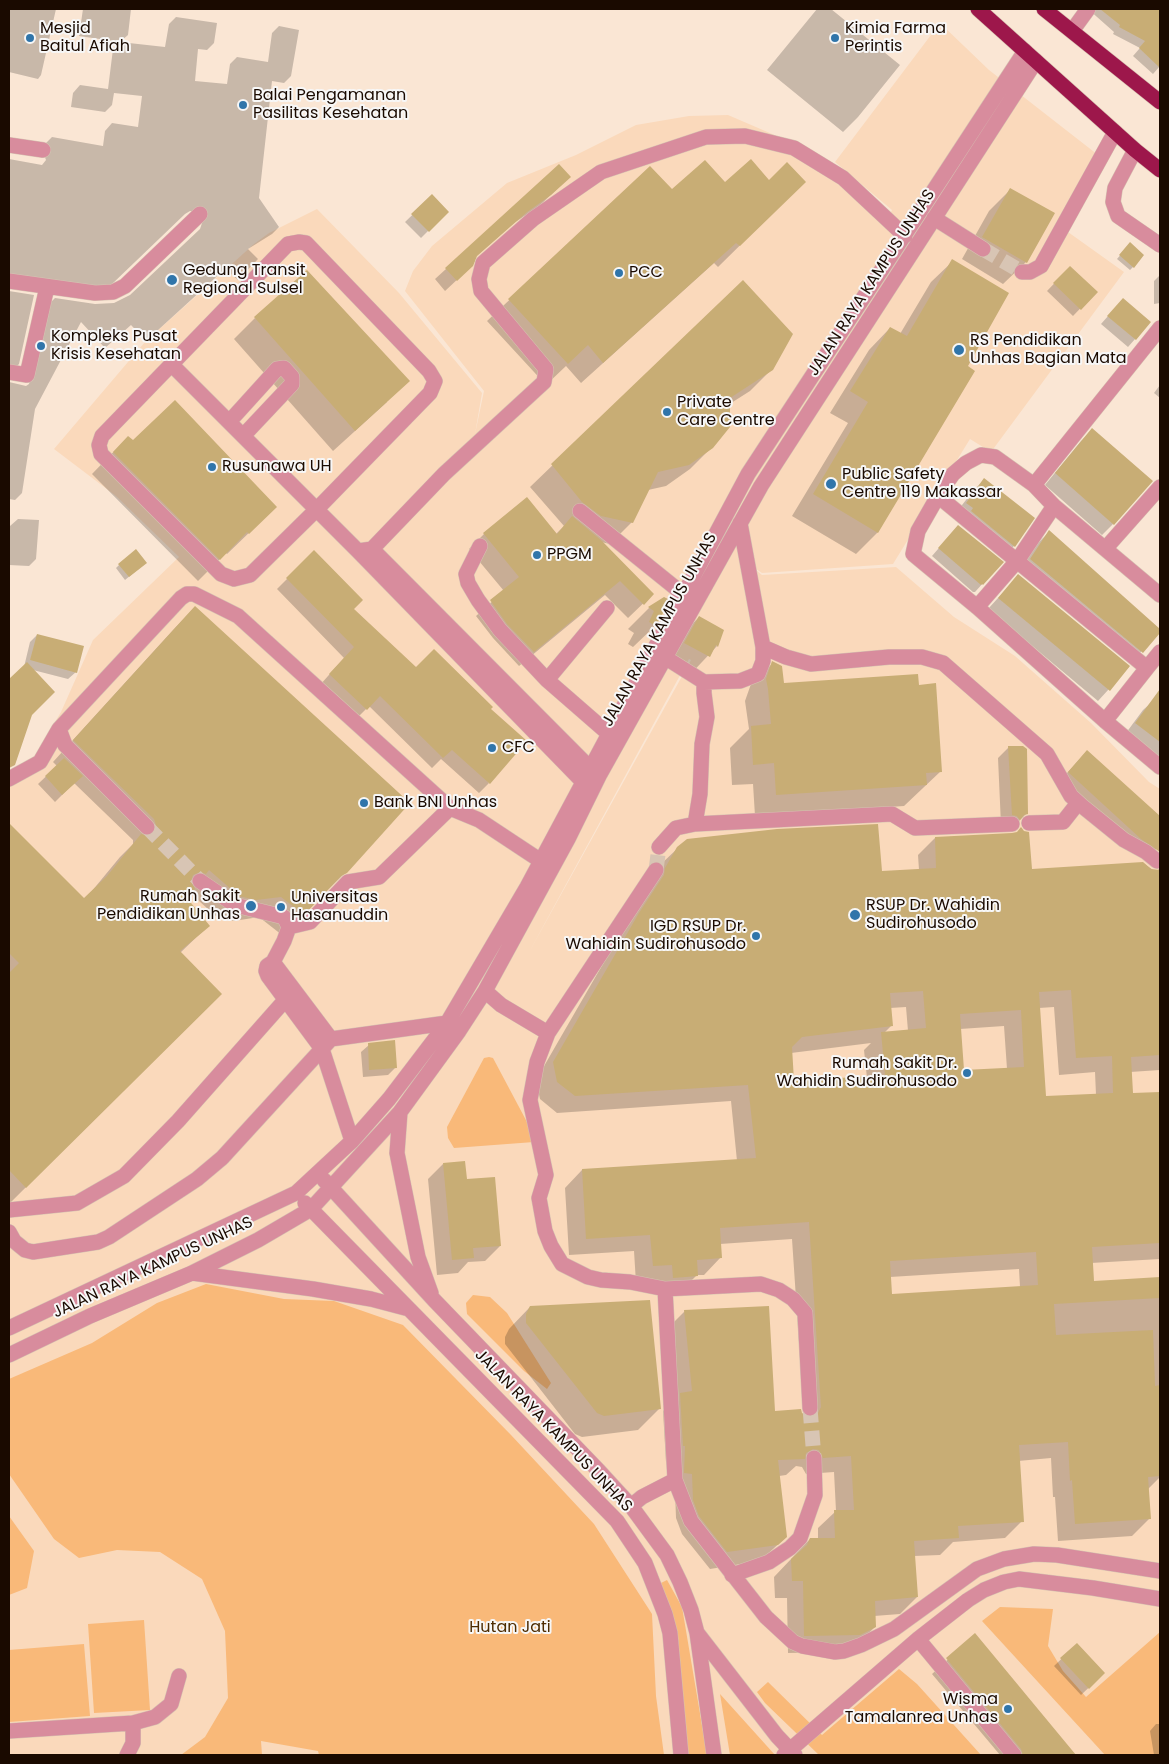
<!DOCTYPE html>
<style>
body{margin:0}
#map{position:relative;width:1169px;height:1764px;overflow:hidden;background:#fae6d4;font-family:Poppins,sans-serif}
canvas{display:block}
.frame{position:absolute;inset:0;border:10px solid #1a0a00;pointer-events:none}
</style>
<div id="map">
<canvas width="1169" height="1764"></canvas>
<div class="frame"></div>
</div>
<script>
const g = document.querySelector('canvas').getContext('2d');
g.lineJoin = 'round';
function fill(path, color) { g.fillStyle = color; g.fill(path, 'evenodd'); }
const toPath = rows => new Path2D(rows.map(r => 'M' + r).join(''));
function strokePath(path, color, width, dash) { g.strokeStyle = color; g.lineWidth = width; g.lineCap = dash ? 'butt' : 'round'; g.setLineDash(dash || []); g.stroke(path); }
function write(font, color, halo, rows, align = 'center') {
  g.font = font + ' Poppins,sans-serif'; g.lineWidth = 4; g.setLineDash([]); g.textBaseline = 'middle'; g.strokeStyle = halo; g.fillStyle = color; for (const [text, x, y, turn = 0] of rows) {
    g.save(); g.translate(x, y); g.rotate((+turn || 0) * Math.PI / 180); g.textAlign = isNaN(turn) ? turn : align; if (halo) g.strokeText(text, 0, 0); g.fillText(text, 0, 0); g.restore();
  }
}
fill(toPath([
 [940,23,989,70,1107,162,1068,232,1124,272,991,452,970,439,893,564,762,573,750,565,762,575,896,567,954,617,1015,656,1091,723,1149,782,1160,789,1160,1755,9,1755,9,774,33,763,43,742,61,712,93,640,179,557,116,496,54,449,145,342,254,244,269,233,317,209,399,293,482,393,475,434,484,391,405,291,413,271,432,246,507,183,576,155,636,125,689,116,728,115,793,143,890,214,892,210,835,162],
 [689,659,691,660,528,954,678,679]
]), '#fad9bb');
fill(toPath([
 [489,1057,493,1058,536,1139,534,1142,454,1148,448,1138,447,1127,484,1058],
 [206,1284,284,1299,334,1301,403,1325,511,1435,594,1524,652,1614,656,1696,664,1755,319,1755,318,1751,261,1741,262,1755,181,1755,205,1737,228,1698,225,1631,202,1579,160,1552,117,1550,79,1558,54,1539,9,1474,9,1379,92,1343,157,1303],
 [473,1295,490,1297,507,1313,551,1383,547,1389,524,1371,467,1314,466,1303],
 [9,1516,34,1551,27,1588,9,1595],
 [667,1580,682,1607,707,1755,685,1755,659,1584],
 [1000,1607,1053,1609,1048,1646,1063,1671,1086,1697,1160,1632,1160,1755,1105,1755,982,1621],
 [144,1620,150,1710,94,1713,88,1624],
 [84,1644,90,1716,9,1722,9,1650],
 [899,1669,917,1684,981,1755,819,1755,765,1703,757,1692,768,1682,822,1735],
 [720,1694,775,1755,730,1755]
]), '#f9b979');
fill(toPath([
 [9,9,56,9,41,75,38,79,9,72],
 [83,9,131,9,128,35,120,42,165,47,169,24,176,17,217,23,214,43,207,50,198,49,195,81,227,84,230,64,237,57,268,62,272,33,279,26,299,30,291,76,284,83,272,81,259,198,279,227,272,234,248,249,258,259,238,280,225,269,146,341,131,325,105,348,81,322,35,409,22,493,15,500,9,499,9,382,26,386,29,384,48,305,55,298,95,304,114,303,130,295,200,229,203,220,196,212,190,211,185,214,111,285,102,289,9,279,9,159,42,165,46,160,43,152,45,144,52,137,103,146,105,131,112,123,138,127,142,96,114,93,112,105,105,112,71,107,73,93,80,85,108,89,113,49,120,42,79,36],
 [817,9,831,9,900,65,858,117,843,132,767,70],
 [1088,9,1160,9,1160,66,1153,74,1133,56,1140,48,1113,34,1114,32],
 [650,168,671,191,724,183,783,203,718,267,714,263,581,383,566,366,546,385,487,321],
 [558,188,539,206,514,223,475,257,460,277,445,291,435,279,446,269],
 [1011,189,1026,262,1003,284,962,259,989,211],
 [432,196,447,212,421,238,405,222],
 [1130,244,1133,267,1130,270,1117,259],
 [953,261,966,366,973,372,877,533,856,554,792,516,848,423,830,413,869,350,890,328,900,334,931,282],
 [1070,267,1096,292,1073,316,1047,291],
 [1160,275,1160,303,1154,304,1154,281],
 [743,282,772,369,750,391,728,405,712,447,690,469,666,486,648,490,632,522,610,544,601,542,653,594,628,618,605,595,519,666,493,638,476,616,504,591,469,549,484,534,527,499,556,534,564,526,530,487],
 [9,291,34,295,19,364,12,371,9,370],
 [1116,307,1150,322,1128,347,1101,324],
 [255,318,387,402,333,451,234,339],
 [1160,385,1160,398,1154,393],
 [1092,430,1113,524,1102,535,1045,485,1081,441],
 [128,437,254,528,227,554,226,553,198,581,92,474],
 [984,480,1033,518,1014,546,1003,557,955,514,973,491],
 [18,519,39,520,36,559,29,566,9,565,10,526],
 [1049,532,1160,630,1131,663,1019,571,1038,543],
 [951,534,1002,562,975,592,973,592,932,556],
 [314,552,352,609,489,783,479,793,441,759,432,768,369,706,356,719,320,685,344,658,277,589],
 [119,565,142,566,125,580,116,568],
 [1018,576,1129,667,1098,701,988,609],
 [664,598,668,600,655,626,633,647,628,644,634,633,628,629,649,608],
 [195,607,346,872,282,935,259,917,234,921,217,917,190,893,185,898,208,926,180,953,220,994,9,1204,9,825,84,900,87,897,120,857,133,844,133,840,74,783,55,802,38,784,57,766,53,762,174,629],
 [699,617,717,646,687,678,664,664,678,639],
 [37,635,76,672,68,679,33,670,31,714,12,754,9,753,9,681,24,667,30,642],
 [773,663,783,684,918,686,941,771,904,806,755,816,753,784,732,785,730,748,749,729,745,701,751,684],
 [1160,698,1160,759,1126,733,1143,710,1153,701,1156,703],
 [1009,747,1027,813,1016,824,1001,825,998,758],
 [1087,751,1160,818,1160,845,1146,860,1058,783],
 [935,838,1030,870,1143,863,1156,872,1160,868,1160,1070,1130,1072,1132,1094,1160,1093,1160,1259,1091,1263,1092,1282,1160,1278,1160,1477,1147,1490,1149,1519,1132,1536,1058,1541,1055,1497,1053,1497,1051,1458,1018,1461,1022,1521,1005,1538,953,1542,940,1555,914,1556,917,1597,900,1614,874,1616,875,1627,857,1644,842,1652,788,1653,787,1598,775,1598,774,1577,810,1539,818,1539,818,1528,836,1511,834,1472,806,1474,802,1467,796,1466,786,1475,779,1476,786,1537,760,1561,710,1569,682,1534,676,1518,675,1491,667,1490,668,1462,666,1462,663,1411,675,1400,668,1328,685,1311,774,1412,804,1418,792,1239,720,1244,721,1257,704,1275,697,1275,679,1293,636,1283,634,1251,569,1255,565,1188,582,1170,737,1161,731,1101,557,1113,540,1099,536,1080,660,865,678,848,881,872,919,870,918,855],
 [906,1007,908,1031,884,1033,891,1026,890,1008],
 [1054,1007,1059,1075,1095,1072,1096,1095,1044,1097,1039,1008],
 [1004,1026,1007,1069,963,1072,960,1029],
 [871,1043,864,1050,867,1078,793,1082,791,1053],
 [1019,1269,1020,1287,891,1295,890,1277],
 [369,1045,395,1068,388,1075,363,1077,361,1052],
 [443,1164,466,1181,500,1246,485,1261,468,1262,458,1273,437,1275,428,1179],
 [530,1307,659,1409,638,1430,582,1437,575,1434,505,1344,505,1337,509,1329],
 [975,1635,1075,1755,1000,1755,932,1674],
 [1077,1644,1104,1673,1081,1695,1054,1666],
 [1156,1724,1160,1724,1160,1755,1154,1755,1150,1731]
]), '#0003');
fill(toPath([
 [1100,9,1160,9,1160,68,1139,48,1145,41,1119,27,1120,25],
 [751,159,769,180,787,162,806,182,740,246,736,243,603,363,588,345,568,364,508,299,650,166,672,189,705,160,725,182],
 [559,164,571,177,551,195,527,212,477,256,473,266,457,281,445,268],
 [1010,188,1055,213,1027,263,982,237],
 [432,194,449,212,429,232,411,214],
 [1130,242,1144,255,1134,268,1119,255],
 [952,259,1009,293,968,366,975,371,878,533,813,494,868,402,850,391,890,327,907,336],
 [1070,266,1098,292,1081,310,1053,283],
 [307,270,410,381,355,431,254,317],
 [743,280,793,334,773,370,730,398,730,427,713,448,689,465,658,472,633,523,601,516,582,502,551,464],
 [1123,298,1151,322,1136,340,1107,316],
 [175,400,277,507,249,534,247,532,220,560,113,452,128,436,133,440],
 [1092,428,1153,481,1114,525,1055,473],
 [984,478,1035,518,1015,547,971,511,973,508,966,503],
 [527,497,557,534,572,516,602,541,654,594,644,605,620,581,534,652,507,624,490,600,519,577,483,533],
 [958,525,1004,562,983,585,982,584,981,585,938,548],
 [1049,530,1160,629,1160,633,1143,653,1030,559],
 [136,549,147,563,129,577,118,564],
 [314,550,363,600,354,609,416,667,434,649,493,707,491,709,527,741,490,784,452,750,443,758,380,696,367,710,329,674,354,647,286,578],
 [1018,574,1130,666,1110,691,998,598],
 [664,597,670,600,656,626,649,622,654,611,648,607],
 [195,606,410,803,347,873,341,876,305,914,303,914,281,897,256,900,239,896,209,870,206,874,200,872,193,875,191,881,195,889,187,898,210,926,180,951,222,994,26,1188,9,1170,9,973,19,963,9,953,9,823,84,898,107,876,141,834,149,836,154,833,156,825,154,819,73,740],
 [699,616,724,630,718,647,716,645,710,657,684,643],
 [37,634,84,646,77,673,30,660],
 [772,661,782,666,784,683,918,674,919,685,936,683,942,772,926,773,927,785,776,795,774,763,753,765,751,726,771,724,768,689,766,679],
 [27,662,55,692,32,715,15,765,9,768,9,679],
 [1160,689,1160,742,1135,723],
 [1008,746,1023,746,1027,749,1028,814,1024,815,1020,820,1017,816,1012,815],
 [1087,750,1160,816,1160,852,1141,839,1068,772],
 [64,758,83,776,62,795,45,776],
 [878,824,882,871,936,868,935,837,1012,833,1017,832,1021,827,1024,831,1029,832,1032,869,1143,862,1151,869,1160,870,1160,1055,1131,1057,1133,1093,1160,1092,1160,1243,1092,1247,1094,1281,1160,1277,1160,1298,1054,1304,1056,1335,1153,1330,1155,1386,1160,1385,1160,1476,1148,1477,1151,1519,1075,1524,1072,1480,1070,1481,1068,1442,1019,1445,1024,1522,958,1526,959,1538,914,1541,918,1597,875,1601,876,1627,860,1635,804,1636,803,1581,792,1581,791,1559,807,1545,810,1538,835,1538,834,1510,854,1510,851,1456,823,1458,819,1450,813,1449,806,1453,805,1459,778,1460,787,1537,778,1545,727,1552,699,1516,693,1500,692,1474,684,1473,685,1446,683,1446,680,1393,692,1391,684,1310,769,1306,775,1411,801,1409,802,1413,810,1417,818,1413,821,1407,809,1222,720,1228,722,1258,697,1260,698,1276,673,1278,672,1265,653,1266,650,1235,586,1239,582,1169,756,1158,748,1085,575,1096,557,1082,553,1062,639,913,664,875,665,868,677,847,687,839,777,829],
 [1071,990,1076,1058,1112,1056,1113,1093,1046,1096,1039,992],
 [923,991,926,1028,881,1032,885,1075,794,1081,792,1047,802,1037,893,1026,890,993],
 [1021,1010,1024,1067,964,1070,960,1014],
 [1036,1252,1038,1285,892,1294,890,1261],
 [395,1040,397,1068,369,1070,368,1043],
 [465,1161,467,1179,495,1177,501,1246,473,1248,474,1258,452,1260,443,1163],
 [650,1300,661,1409,604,1416,597,1413,526,1323,526,1314,530,1306],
 [975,1633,1076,1755,1023,1755,1021,1749,946,1658],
 [1077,1643,1105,1673,1089,1689,1060,1658]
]), '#c8ad75');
strokePath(toPath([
 [983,249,1022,272],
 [147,827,200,881],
 [656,870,659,847],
 [810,1408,814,1458]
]), '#d8c5b4', 15, [15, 8]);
const minor = toPath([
 [1072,31,1088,9],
 [9,145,43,150],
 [1135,150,1115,188,1113,202,1118,216,1160,245],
 [934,218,983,249],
 [299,242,306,243,429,371,435,381,430,393,316,510,250,575,234,579,221,574,101,454,99,445,102,436,288,244,299,242],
 [1022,272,1030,272,1041,266,1115,132],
 [9,281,95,293,113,292,125,286,200,214],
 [172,365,358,551,583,782,592,787],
 [9,372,27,375,47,287],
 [229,422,277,369,284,368,292,377,292,384,243,436],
 [1034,485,1160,328],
 [938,496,1147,668,1105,721],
 [580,511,683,594],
 [480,546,466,574,468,583,478,600,500,630,547,680,617,741],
 [372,549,590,768,599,773],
 [1105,549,1160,487],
 [358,551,372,549,444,474,544,382,546,369,481,291,479,279,483,263,533,219,601,172,706,137,745,136,794,148,843,178,905,236],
 [1160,595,1054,506,1034,485,995,457,981,455,966,463,953,474,942,489,918,531,913,554,977,607,1105,721,1160,767],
 [977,607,1017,561,1054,506],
 [763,647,786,657,811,664,889,657,922,657,943,663,1047,754,1071,796,1082,806,1124,840,1146,852,1157,861],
 [666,658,704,682,740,681,758,674,763,661,763,647,740,523],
 [1147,668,1160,652],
 [547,680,607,608],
 [9,779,40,762,59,729],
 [1029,823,1063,822,1078,803],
 [695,824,700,794,702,744,707,717,704,693,704,682],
 [147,827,65,745,59,729,181,598,187,594,194,594,238,616,450,808,479,820,541,861],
 [659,847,676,828,695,824,892,814,915,828,1012,824],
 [656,870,548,1033,537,1062,530,1100,546,1175,539,1198,545,1231,551,1246,562,1264,588,1277,601,1280,630,1282,665,1289,761,1284,779,1290,793,1299,805,1313,810,1408],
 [200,881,235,905,284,917,289,927,284,941,273,962,267,966,266,971,268,976,322,1049,352,1141],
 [289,927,310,922,348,882,379,877,450,808],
 [273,962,331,1039],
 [485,991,501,1005,548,1033],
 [400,1112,397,1153,418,1257,431,1293],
 [324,1180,435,1301,598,1470,631,1506,667,1555,680,1582,691,1610,697,1633,714,1755],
 [305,1203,617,1521,645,1563,665,1614,670,1633,681,1755],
 [9,1210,77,1203,124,1176,178,1121,286,999],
 [9,1232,14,1241,25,1250,33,1252,98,1242,109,1237,197,1179,222,1158,331,1039,447,1023],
 [192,1273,313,1289,371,1299,409,1309],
 [665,1289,675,1480,691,1521,766,1617,793,1642,802,1646,835,1652,844,1651,861,1645,894,1629,977,1569,1004,1559,1034,1554,1057,1555,1160,1571],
 [9,1328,296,1193,352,1141,389,1099,447,1023,527,887,748,474,1025,51],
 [9,1355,90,1316,192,1273,258,1240,311,1209,400,1112,459,1031,485,991,568,839,600,774,761,486,1036,61],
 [631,1506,642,1497,675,1480],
 [732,1575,769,1562,790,1548,800,1538,815,1495,814,1458],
 [698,1634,777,1736,795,1755],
 [918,1639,1014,1755],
 [9,1731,133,1723,155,1717,171,1704,179,1676],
 [127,1755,133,1743,133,1723],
 [784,1755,918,1639,968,1600,984,1590,1004,1582,1019,1579,1093,1588,1160,1599]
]);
const highway = toPath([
 [978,9,1135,150,1160,170],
 [1044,9,1160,102]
]);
strokePath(minor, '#d6c3b2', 16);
strokePath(highway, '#d6c3b2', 16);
strokePath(minor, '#d88c9d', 15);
strokePath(highway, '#9d174b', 15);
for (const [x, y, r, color] of [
 [30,38,5,"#3075aa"],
 [835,38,5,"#3075aa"],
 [243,105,5,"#3075aa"],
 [619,273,5,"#3075aa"],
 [172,280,6,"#3075aa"],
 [41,346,5,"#3075aa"],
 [959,350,6,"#3075aa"],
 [667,412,5,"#3075aa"],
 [212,467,5,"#3075aa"],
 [831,484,6,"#3075aa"],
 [537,555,5,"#3075aa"],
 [492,748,5,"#3075aa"],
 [364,803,5,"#3075aa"],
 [251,906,6,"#3075aa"],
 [281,907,5,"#3075aa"],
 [855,915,6,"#3075aa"],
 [756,936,5,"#3075aa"],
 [967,1073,5,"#3075aa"],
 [1008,1709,5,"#3075aa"]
]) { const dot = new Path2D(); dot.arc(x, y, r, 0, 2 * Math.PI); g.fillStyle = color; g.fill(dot); strokePath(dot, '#f7f7f7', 2); }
write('16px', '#1a0a00', '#f7f7f7', [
 ["Mesjid",40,29],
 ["Baitul Afiah",40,47],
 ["Kimia Farma",845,29],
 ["Perintis",845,47],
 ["Balai Pengamanan",253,96],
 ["Pasilitas Kesehatan",253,114],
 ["Gedung Transit",183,271],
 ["Regional Sulsel",183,289],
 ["PCC",629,273],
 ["Kompleks Pusat",51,337],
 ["Krisis Kesehatan",51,355],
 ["RS Pendidikan",970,341],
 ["Unhas Bagian Mata",970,359],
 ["Private",677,403],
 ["Care Centre",677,421],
 ["Rusunawa UH",222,467],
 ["Public Safety",842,475],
 ["Centre 119 Makassar",842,493],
 ["PPGM",547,555],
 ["CFC",502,748],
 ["Bank BNI Unhas",374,803],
 ["Rumah Sakit",240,897,"right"],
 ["Pendidikan Unhas",240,915,"right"],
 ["Universitas",291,898],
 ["Hasanuddin",291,916],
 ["RSUP Dr. Wahidin",866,906],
 ["Sudirohusodo",866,924],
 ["IGD RSUP Dr.",746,927,"right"],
 ["Wahidin Sudirohusodo",746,945,"right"],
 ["Rumah Sakit Dr.",957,1064,"right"],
 ["Wahidin Sudirohusodo",957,1082,"right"],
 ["Wisma",998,1700,"right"],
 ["Tamalanrea Unhas",998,1718,"right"]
], 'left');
write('16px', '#1a0a00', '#f7f7f7', [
 ["JALAN RAYA KAMPUS UNHAS",872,283,-57],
 ["JALAN RAYA KAMPUS UNHAS",660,630,-61],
 ["JALAN RAYA KAMPUS UNHAS",153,1268,-25],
 ["JALAN RAYA KAMPUS UNHAS",553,1431,46]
]);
write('16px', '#4d2b00', '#f7f7f7', [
 ["Hutan Jati",510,1628]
]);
</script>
